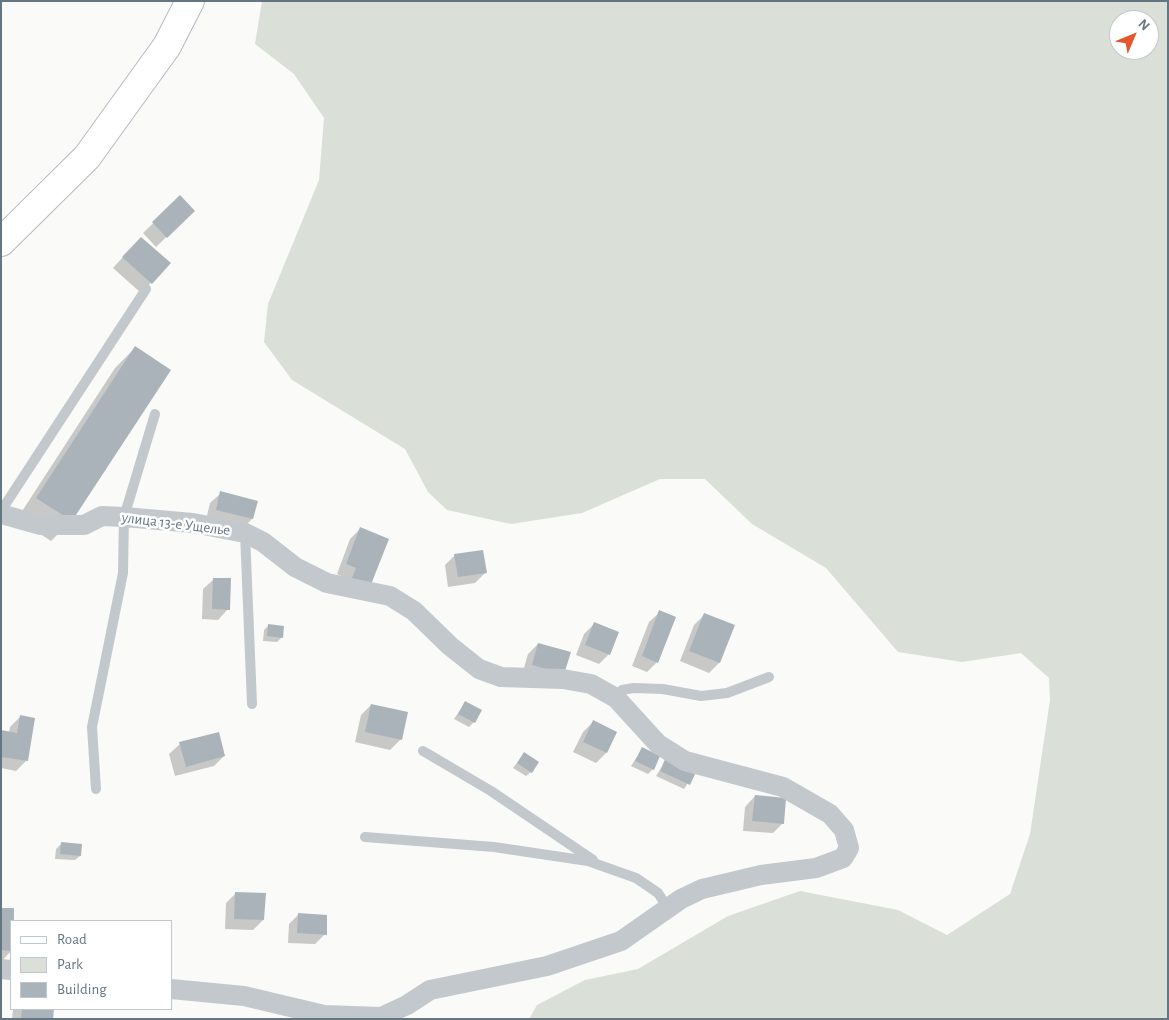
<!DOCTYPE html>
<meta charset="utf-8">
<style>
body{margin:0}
#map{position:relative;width:1169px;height:1020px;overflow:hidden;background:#fafaf8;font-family:"Alegreya Sans",sans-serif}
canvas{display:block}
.frame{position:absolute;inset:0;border:2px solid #657683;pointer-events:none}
.legend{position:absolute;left:10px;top:920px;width:162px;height:90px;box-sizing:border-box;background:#fff;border:1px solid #c1c8cd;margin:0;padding:6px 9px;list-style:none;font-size:15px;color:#657683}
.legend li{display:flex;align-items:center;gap:10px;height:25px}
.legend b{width:25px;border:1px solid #c1c8cd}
.north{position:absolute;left:1109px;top:10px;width:50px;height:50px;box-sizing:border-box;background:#fff;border:1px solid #c1c8cd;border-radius:50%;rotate:45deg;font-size:14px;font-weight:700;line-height:20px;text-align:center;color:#657683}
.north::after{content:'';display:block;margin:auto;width:18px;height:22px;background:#e4572e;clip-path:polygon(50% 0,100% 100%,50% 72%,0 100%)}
</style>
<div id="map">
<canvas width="1169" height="1020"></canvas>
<div class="frame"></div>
<ul class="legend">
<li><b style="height:6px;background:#fff"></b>Road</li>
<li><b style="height:14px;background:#dadfd7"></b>Park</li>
<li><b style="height:14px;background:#aab3b9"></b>Building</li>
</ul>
<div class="north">N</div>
</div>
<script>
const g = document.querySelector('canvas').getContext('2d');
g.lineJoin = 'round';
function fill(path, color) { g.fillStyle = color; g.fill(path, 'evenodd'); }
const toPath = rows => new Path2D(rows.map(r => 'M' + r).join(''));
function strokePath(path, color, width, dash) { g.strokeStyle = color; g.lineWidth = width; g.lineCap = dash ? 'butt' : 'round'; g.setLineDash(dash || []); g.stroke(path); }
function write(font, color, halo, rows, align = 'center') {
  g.font = font + ' "Alegreya Sans",sans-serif'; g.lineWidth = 5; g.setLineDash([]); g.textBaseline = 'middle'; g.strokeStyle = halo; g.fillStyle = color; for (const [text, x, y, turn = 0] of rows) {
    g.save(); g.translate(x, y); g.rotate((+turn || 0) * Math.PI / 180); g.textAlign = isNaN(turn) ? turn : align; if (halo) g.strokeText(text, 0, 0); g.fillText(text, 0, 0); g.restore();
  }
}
fill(toPath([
 [262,1,1168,1,1168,1019,529,1019,537,1005,585,980,638,969,728,916,800,891,898,910,947,935,1010,894,1030,834,1050,700,1049,678,1021,653,962,662,898,652,826,568,752,524,705,479,660,479,582,513,511,524,447,510,428,492,405,449,292,380,264,342,268,304,319,180,324,118,294,74,255,44],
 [1119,20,1149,20,1149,50,1119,50]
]), '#dadfd7');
fill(toPath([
 [180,197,193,211,156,247,143,233],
 [131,248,169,264,141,293,113,268],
 [135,348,71,521,51,541,17,519,115,368],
 [221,493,252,519,242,529,206,520,210,503],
 [360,529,359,596,346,578,337,574,350,539],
 [455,555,485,573,475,583,448,587,445,565],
 [214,579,228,609,218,620,202,619,203,589],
 [660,612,657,662,647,672,632,666,649,622],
 [704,615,733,626,719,663,709,673,680,661,694,625],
 [594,624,609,654,599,664,576,655,584,634],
 [268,626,282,637,277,642,263,641,264,630],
 [538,644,563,674,522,675,528,654],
 [465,703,474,722,469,727,454,719],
 [371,705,401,739,390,750,355,742,361,715],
 [20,717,27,760,16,771,1,768,1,732,9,733,10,727],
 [593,722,616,732,606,753,596,763,573,752,583,732],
 [180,744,224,756,214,766,175,776,169,754],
 [642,749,653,769,648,774,631,766],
 [524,754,531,772,526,776,513,768],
 [667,759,695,772,684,789,656,776],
 [755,796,783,823,773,833,743,831,745,807],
 [61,844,80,856,75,860,55,859,56,849],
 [236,893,263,920,253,930,225,929,226,903],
 [1,909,13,909,11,951,2,961],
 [299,914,325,934,315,944,288,943,289,924],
 [13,1009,53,1009,52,1019,12,1019]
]), '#0003');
fill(toPath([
 [180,195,195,211,167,238,152,222],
 [141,237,171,263,152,284,122,257],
 [135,346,171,370,72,521,36,498],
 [220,491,258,501,253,519,216,510],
 [360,527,389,539,370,587,351,580,356,568,346,564],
 [483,550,487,573,458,577,454,554],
 [213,578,231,578,230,610,212,609],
 [659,610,676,617,658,663,642,656],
 [704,613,735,625,720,663,689,651],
 [594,622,619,632,610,655,585,645],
 [268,624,284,626,283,638,267,636],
 [538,643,571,652,564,674,532,665],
 [465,701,482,710,475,723,458,714],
 [371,704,408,712,402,740,365,732],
 [20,715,35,718,28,761,1,757,1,730,17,733],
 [593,720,617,732,607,753,583,742],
 [219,732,225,756,186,767,179,742],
 [642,747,660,756,654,770,635,761],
 [524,752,539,762,532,773,517,763],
 [666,757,696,772,690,785,660,771],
 [755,795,786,798,784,824,752,821],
 [61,842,82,844,81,856,60,854],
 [235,892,266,893,264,920,234,919],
 [1,908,14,908,14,921,11,921,11,951,1,950],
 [298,913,327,915,327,935,297,933],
 [22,1009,54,1009,53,1019,21,1019]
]), '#aab3b9');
const secondary = toPath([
 [1,242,87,157,167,46,190,1]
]);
strokePath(secondary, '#b3babf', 30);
strokePath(toPath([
 [1,511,146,289],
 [245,533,252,704],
 [616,698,622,690,633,688,663,689,701,696,727,693,769,677],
 [423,751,491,791,593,860],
 [96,789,92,727,123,573,124,517,155,414],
 [365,837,494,847,588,861,636,878,658,893,668,908]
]), '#c3c8cc', 10);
strokePath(toPath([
 [1,514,40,525,84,525,102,516,124,517,193,523,245,533,263,542,295,567,327,583,390,596,414,611,450,646,479,669,501,677,563,679,591,684,616,698,658,744,685,761,783,787,830,814,844,830,849,848,843,858,816,868,761,875,702,889,681,899,621,941,547,966,430,990,407,1005,381,1017,324,1015,244,996,171,989],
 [1,969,11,970]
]), '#c3c8cc', 20);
strokePath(secondary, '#fff', 28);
write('15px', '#657683', '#fff', [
 ["улица 13-е Ущелье",176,524,7]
]);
</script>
